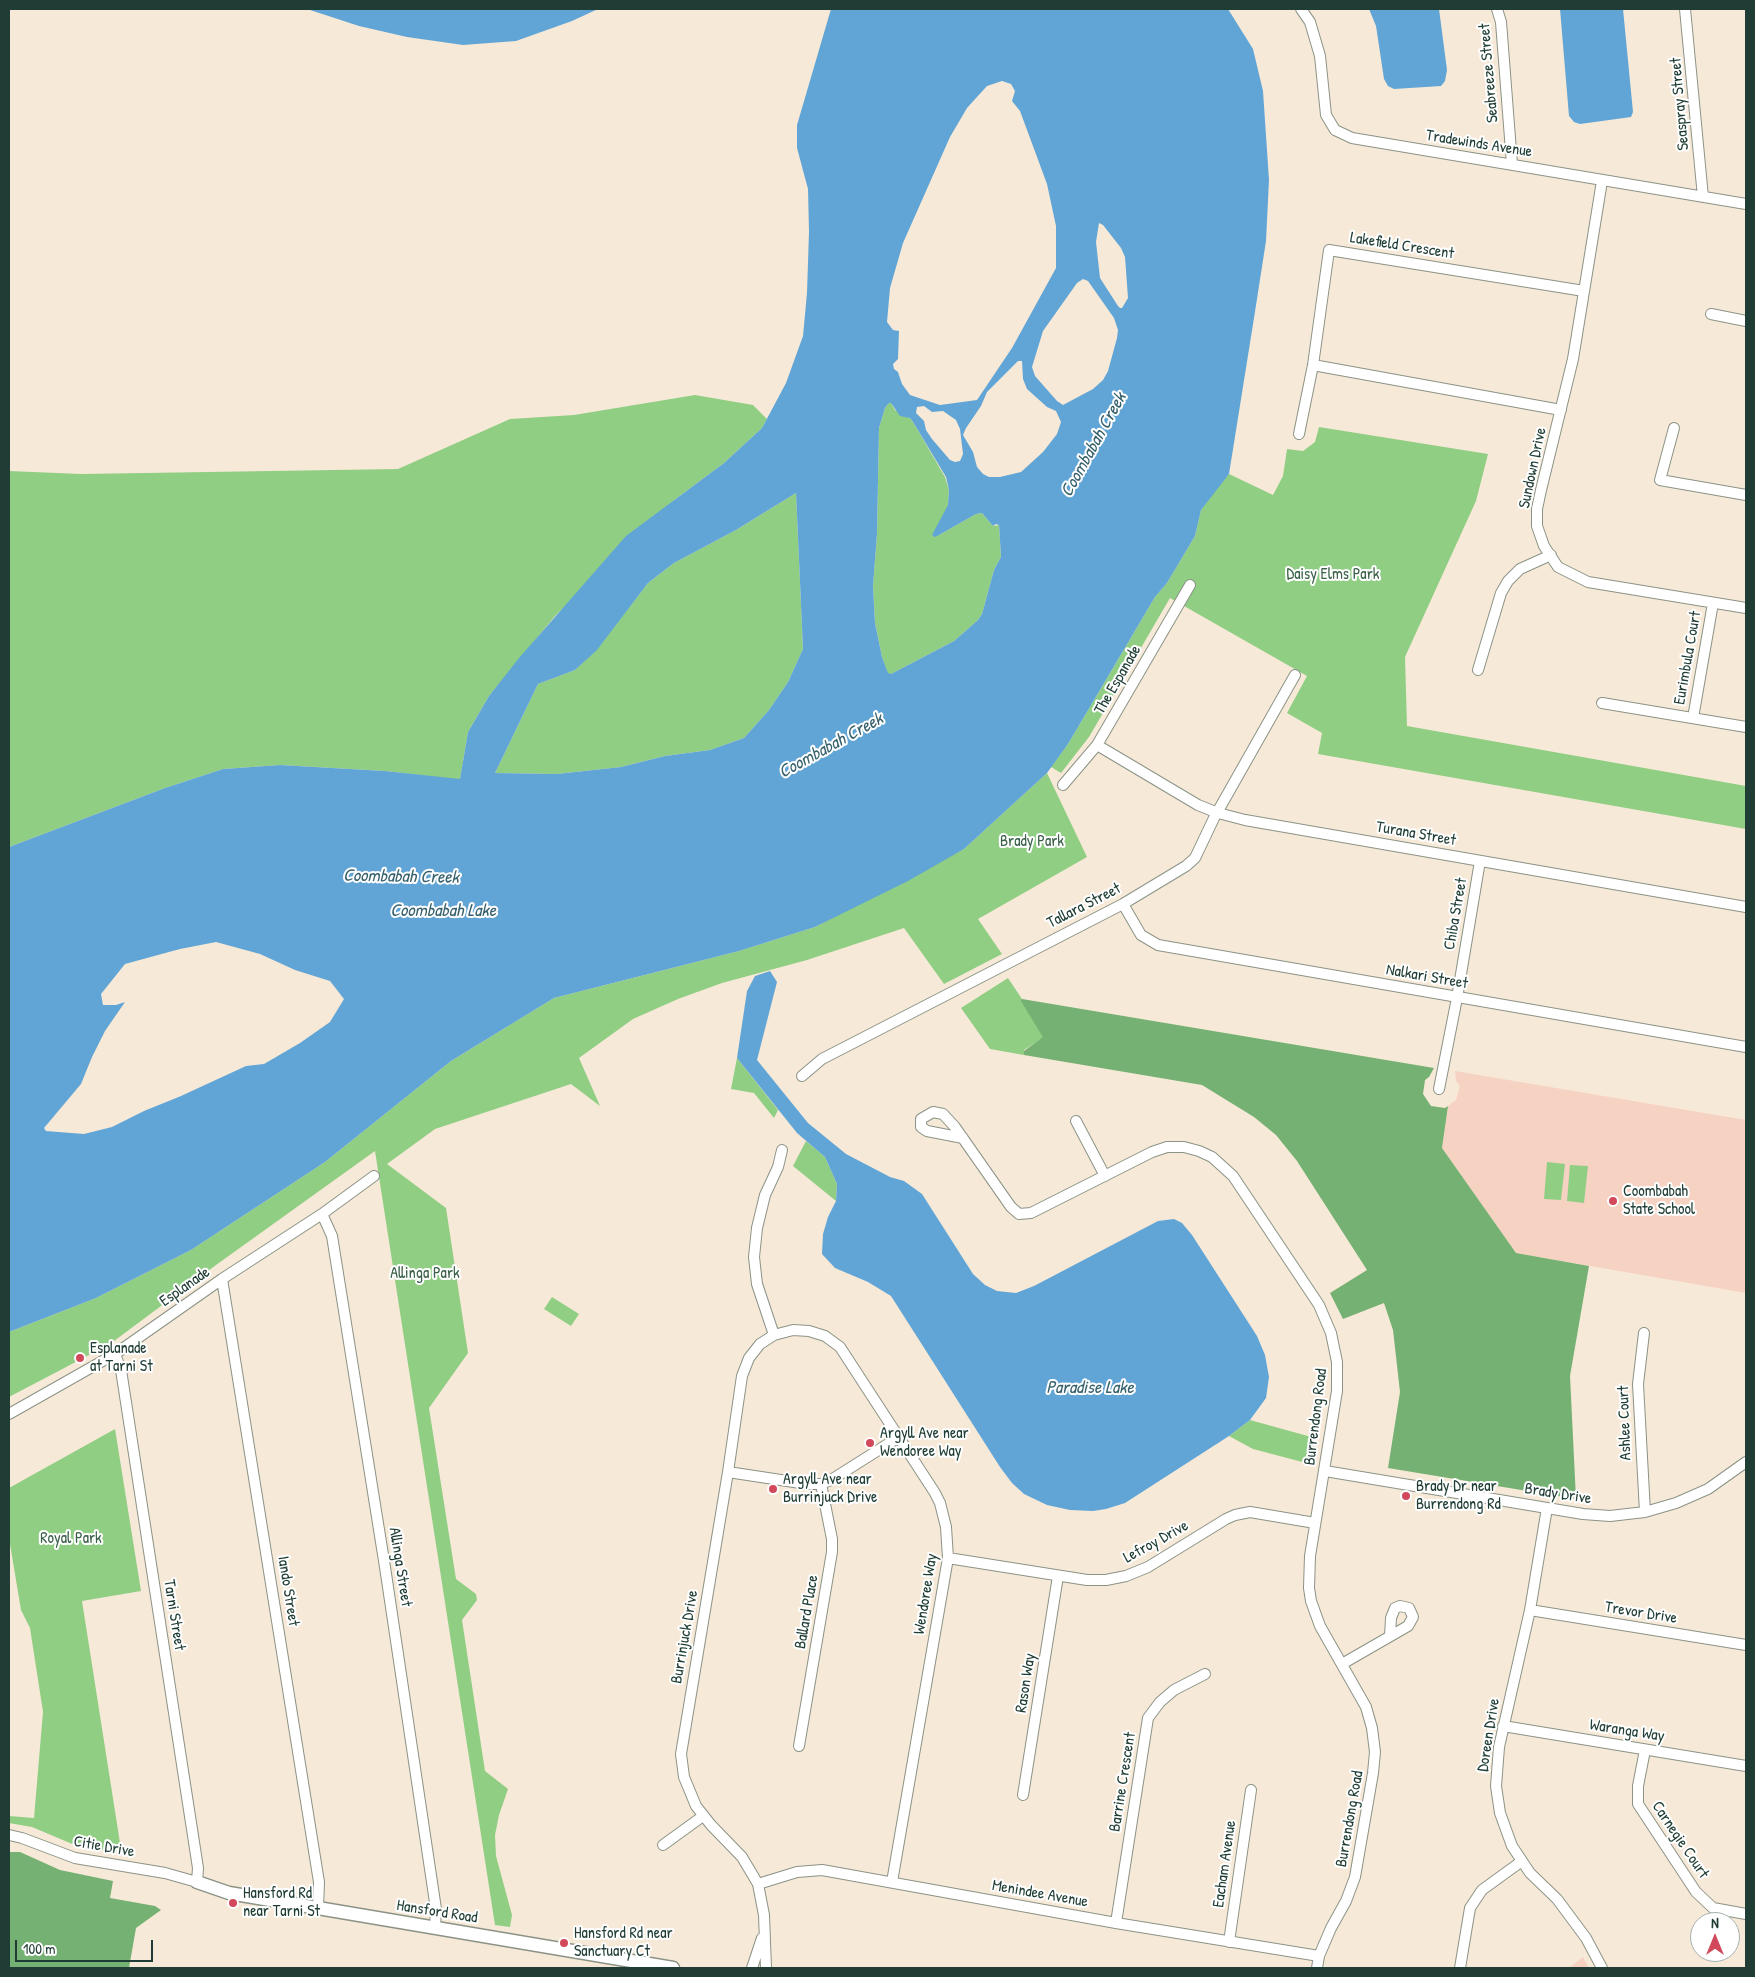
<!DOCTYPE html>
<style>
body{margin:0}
#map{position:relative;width:1755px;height:1977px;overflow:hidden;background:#f7e9d7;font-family:"Patrick Hand",sans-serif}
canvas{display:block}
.frame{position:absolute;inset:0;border:10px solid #1f3d34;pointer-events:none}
.north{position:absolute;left:1690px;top:1912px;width:50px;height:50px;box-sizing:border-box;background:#fff;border:1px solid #a5b1ae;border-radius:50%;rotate:0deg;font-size:14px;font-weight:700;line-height:20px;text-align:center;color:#1f3d34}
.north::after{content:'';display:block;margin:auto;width:18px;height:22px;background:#d1495b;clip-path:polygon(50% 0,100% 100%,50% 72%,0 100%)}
.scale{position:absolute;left:15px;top:1940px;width:138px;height:22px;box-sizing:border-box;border:2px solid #1f3d34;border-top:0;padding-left:6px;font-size:15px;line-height:18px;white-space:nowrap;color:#1f3d34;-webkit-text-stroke:4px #fff;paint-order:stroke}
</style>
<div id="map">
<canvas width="1755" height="1977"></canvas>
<div class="frame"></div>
<div class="north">N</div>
<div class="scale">100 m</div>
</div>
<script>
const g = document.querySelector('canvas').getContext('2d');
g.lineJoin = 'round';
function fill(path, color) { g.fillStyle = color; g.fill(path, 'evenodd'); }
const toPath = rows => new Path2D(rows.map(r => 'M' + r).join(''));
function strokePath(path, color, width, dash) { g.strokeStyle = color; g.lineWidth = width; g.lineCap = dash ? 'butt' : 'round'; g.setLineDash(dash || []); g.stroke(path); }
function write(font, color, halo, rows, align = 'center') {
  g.font = font + ' "Patrick Hand",sans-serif'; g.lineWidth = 4; g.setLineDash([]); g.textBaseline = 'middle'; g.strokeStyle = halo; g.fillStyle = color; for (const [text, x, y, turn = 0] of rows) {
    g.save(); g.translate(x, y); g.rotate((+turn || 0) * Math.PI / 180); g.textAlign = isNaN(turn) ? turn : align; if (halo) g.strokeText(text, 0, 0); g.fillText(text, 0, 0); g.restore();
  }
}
fill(toPath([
 [1455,1071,1746,1120,1746,1293,1516,1253,1442,1148,1448,1106,1456,1100,1460,1086,1456,1081],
 [1583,1957,1589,1968,1569,1968]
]), '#f6d2c3');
fill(toPath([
 [695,395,753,405,767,419,762,428,724,463,673,501,555,616,489,696,468,732,460,780,385,771,280,765,223,769,165,788,9,847,9,471,81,474,398,469,510,419,574,415],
 [889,403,891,403,895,410,910,418,913,422,945,477,949,490,948,505,939,535,976,514,982,513,993,526,999,525,1001,557,994,570,982,614,978,620,954,641,891,674,888,674,882,657,875,623,873,586,877,534,879,428,885,408],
 [1319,427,1488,454,1476,501,1405,657,1407,726,1746,786,1746,829,1318,754,1322,733,1287,713,1307,676,1170,598,1089,737,1061,773,1051,767,1068,744,1155,597,1167,583,1195,536,1201,510,1213,492,1229,474,1273,495,1283,476,1287,449,1303,451,1315,442],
 [796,493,803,649,788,682,769,710,744,738,710,750,665,756,621,767,557,774,495,773,538,684,575,670,597,649,648,583,674,563,736,530],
 [1047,773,1087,857,978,919,1002,954,944,984,904,928,807,960,722,983,678,999,633,1019,579,1058,600,1106,571,1084,435,1129,387,1164,446,1208,468,1353,429,1408,456,1579,476,1594,477,1600,462,1620,485,1771,508,1789,499,1815,495,1835,496,1856,512,1915,510,1927,495,1925,375,1151,216,1265,110,1344,9,1397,9,1332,96,1298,191,1250,325,1162,451,1061,554,998,739,951,815,927,964,849],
 [1008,978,1022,999,1020,1000,1044,1037,1024,1050,1024,1055,990,1049,961,1008],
 [737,1058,778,1110,774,1118,754,1093,731,1089],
 [806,1141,825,1157,837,1184,836,1201,793,1166],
 [1547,1162,1565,1164,1561,1200,1544,1199],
 [1570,1165,1588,1166,1584,1203,1567,1201],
 [552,1297,579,1314,571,1326,544,1309],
 [1250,1420,1315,1438,1310,1464,1253,1449,1229,1436],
 [115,1429,141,1591,82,1601,120,1843,118,1852,77,1846,32,1827,9,1823,9,1816,34,1818,43,1712,30,1628,21,1610,9,1538,9,1488]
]), '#90ce84');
fill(toPath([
 [1022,999,1434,1068,1429,1077,1425,1080,1423,1094,1431,1106,1445,1108,1448,1106,1442,1148,1516,1253,1589,1266,1570,1376,1576,1499,1388,1468,1400,1392,1393,1330,1384,1303,1343,1319,1330,1293,1367,1270,1297,1161,1276,1135,1254,1117,1202,1085,1024,1055,1024,1051,1043,1037,1020,1000],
 [9,1852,20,1852,60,1870,113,1881,110,1898,155,1906,161,1910,136,1928,129,1968,9,1968]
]), '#74b172');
fill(toPath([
 [307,9,598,9,572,21,516,41,463,45,407,37,359,26],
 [831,9,1228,9,1253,49,1263,91,1269,180,1266,241,1254,318,1229,474,1201,510,1195,536,1167,583,1155,597,1068,744,1047,773,964,849,908,881,815,927,739,951,554,998,451,1061,325,1162,191,1250,96,1298,9,1332,9,847,165,788,223,769,280,765,385,771,460,779,468,732,489,696,519,658,626,536,724,463,762,428,786,383,803,336,807,293,809,232,808,189,797,148,797,125],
 [1002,81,1011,84,1015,91,1012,101,1020,111,1047,184,1056,226,1056,268,1012,348,977,400,940,405,910,395,902,384,898,372,894,369,893,364,898,359,899,331,893,330,887,322,890,288,903,243,950,137,967,108,987,86],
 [1099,223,1103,225,1121,248,1125,257,1128,298,1122,308,1120,308,1118,306,1100,278,1096,242],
 [1083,279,1088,281,1114,318,1118,330,1117,338,1108,371,1103,380,1093,389,1063,405,1057,401,1035,376,1032,367,1043,331,1077,283],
 [1018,361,1022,361,1023,379,1027,389,1047,407,1056,411,1061,422,1057,434,1043,452,1021,472,1000,477,989,477,983,474,977,467,973,452,963,435,966,428,981,406,987,392],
 [889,403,891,403,900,416,910,418,913,422,946,477,949,490,948,505,932,535,935,537,939,535,976,514,982,513,993,526,996,524,999,525,1001,557,994,570,982,614,978,620,954,641,891,674,888,673,882,657,875,623,873,586,877,534,879,428,885,408],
 [924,406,932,412,943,411,956,420,960,429,963,454,960,461,955,462,950,460,932,439,926,430,924,421,916,413,917,407],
 [796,493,803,649,788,682,769,710,744,738,710,750,665,756,621,767,557,774,495,773,538,684,575,670,597,650,648,583,674,563,736,530],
 [216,942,260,954,295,970,330,981,344,999,330,1022,300,1043,264,1064,246,1066,181,1096,144,1111,112,1127,84,1134,46,1131,44,1128,81,1084,92,1057,105,1031,125,1002,116,1005,103,1005,101,994,125,964,180,949],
 [1369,9,1439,9,1447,70,1445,81,1441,86,1394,89,1388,86,1384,79,1376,26],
 [1560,9,1623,9,1633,112,1631,117,1580,124,1574,122,1569,116],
 [770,971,777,982,757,1060,808,1123,846,1154,890,1177,904,1181,922,1194,973,1274,985,1285,997,1291,1016,1293,1034,1286,1158,1221,1174,1219,1182,1223,1192,1235,1257,1336,1265,1355,1269,1377,1266,1398,1250,1420,1229,1436,1125,1503,1106,1509,1093,1511,1070,1510,1047,1505,1024,1494,1012,1483,1000,1467,891,1296,868,1282,835,1268,822,1254,823,1234,828,1217,836,1201,837,1184,825,1157,797,1133,737,1058,747,991,755,976]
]), '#61a5d6');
const minor = toPath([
 [1301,9,1310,22,1320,56,1326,115,1335,130,1352,138,1746,204],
 [1497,9,1501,22,1512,164],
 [1685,9,1703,197],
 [1602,181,1573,359,1541,490,1537,509,1537,526,1544,546,1558,567,1588,582,1746,608],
 [1711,314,1746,321],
 [1313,365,1561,410],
 [1674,428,1660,480,1746,495],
 [1299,434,1313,365,1329,250,1584,291],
 [1478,670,1501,593,1508,581,1520,569,1551,555],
 [1602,703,1746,727],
 [1693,718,1713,603],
 [1097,745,1198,805,1218,813,1245,820,1746,907],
 [1063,785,1097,745,1190,585],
 [1123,904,1141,935,1158,945,1746,1047],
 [802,1076,822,1059,1123,904,1186,866,1195,858,1214,818,1295,675],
 [1439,1089,1457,998,1480,861],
 [1076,1121,1105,1176],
 [963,1138,927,1131,921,1127,921,1119,933,1112,943,1114,955,1127,1011,1207,1019,1214,1031,1213,1152,1152,1167,1147,1184,1147,1199,1151,1212,1157,1233,1176,1319,1305,1331,1333,1337,1362,1337,1391,1310,1556,1309,1588,1311,1601,1320,1626,1366,1707,1372,1728,1375,1752,1373,1773,1355,1877,1346,1901,1331,1928,1319,1956,1317,1968],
 [322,1214,332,1236,385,1567,436,1909,435,1928],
 [222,1279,319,1882,318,1908],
 [1644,1333,1638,1384,1645,1512],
 [774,1335,757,1284,754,1257,757,1228,765,1195,778,1167,782,1150],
 [9,1414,115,1354,222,1279,322,1214,374,1176],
 [1325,1471,1583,1514,1610,1516,1645,1512,1676,1503,1708,1489,1746,1462],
 [728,1472,807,1484,821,1484,831,1480,899,1437],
 [1547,1508,1530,1610,1499,1747,1496,1786,1500,1813,1512,1846,1530,1873,1557,1899,1586,1938,1602,1968],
 [948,1558,1087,1580,1106,1580,1126,1576,1148,1567,1226,1519,1235,1515,1250,1512,1315,1523],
 [1530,1610,1746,1645],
 [1342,1664,1408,1626,1413,1617,1409,1608,1400,1606,1395,1608,1391,1618,1390,1636],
 [1503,1726,1746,1766],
 [799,1746,832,1552,832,1539,821,1484],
 [1645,1750,1638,1786,1638,1804,1696,1892,1713,1908,1746,1914],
 [1023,1795,1058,1576],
 [9,1835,22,1838,75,1858,165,1873,197,1882,198,1868,121,1370,115,1354],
 [663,1845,703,1816],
 [758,1884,797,1872,822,1870,1116,1923,1319,1956],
 [1116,1923,1148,1718,1160,1702,1174,1690,1205,1674],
 [1229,1942,1251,1790],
 [752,1968,762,1938],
 [766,1968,764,1915,758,1884,742,1857,711,1825,696,1806,684,1777,681,1754,728,1472,742,1376,749,1358,760,1344,774,1335,793,1330,809,1331,825,1336,840,1347,935,1493,940,1503,946,1527,948,1558,892,1882],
 [1460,1968,1470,1908,1482,1890,1522,1861]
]);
const tertiary = toPath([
 [197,1882,229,1893,673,1968]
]);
strokePath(minor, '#8b9386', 12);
strokePath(tertiary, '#8b9386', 15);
strokePath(minor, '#fff', 10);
strokePath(tertiary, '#fff', 12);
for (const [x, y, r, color] of [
 [1613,1201,5,"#d1495b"],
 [80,1358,5,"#d1495b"],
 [870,1443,5,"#d1495b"],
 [773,1489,5,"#d1495b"],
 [1406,1496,5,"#d1495b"],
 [233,1903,5,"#d1495b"],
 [564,1943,5,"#d1495b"]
]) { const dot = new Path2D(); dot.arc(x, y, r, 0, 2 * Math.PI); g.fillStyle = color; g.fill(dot); strokePath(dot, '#fff', 2); }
write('16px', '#1f3d34', '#fff', [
 ["Seabreeze Street",1489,73,-95],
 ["Seaspray Street",1680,104,-95],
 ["Tradewinds Avenue",1479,144,9],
 ["Lakefield Crescent",1402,246,9],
 ["Sundown Drive",1533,468,-78],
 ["Eurimbula Court",1688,658,-80],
 ["The Espanade",1118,680,-60],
 ["Turana Street",1416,834,10],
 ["Tallara Street",1084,906,-27],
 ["Chiba Street",1456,914,-80],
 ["Nalkari Street",1427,977,10],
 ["Esplanade",185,1287,-35],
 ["Burrendong Road",1316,1417,-83],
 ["Ashlee Court",1625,1423,-92],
 ["Brady Drive",1558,1494,9],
 ["Lefroy Drive",1156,1542,-29],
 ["Allinga Street",400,1567,81],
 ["Iando Street",288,1591,81],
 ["Wendoree Way",926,1594,-81],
 ["Ballard Place",807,1612,-80],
 ["Trevor Drive",1641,1613,9],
 ["Tarni Street",174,1615,81],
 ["Burrinjuck Drive",685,1637,-80],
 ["Rason Way",1026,1683,-81],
 ["Waranga Way",1627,1731,9],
 ["Doreen Drive",1489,1735,-81],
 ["Barrine Crescent",1123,1782,-81],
 ["Burrendong Road",1350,1819,-80],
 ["Carnegie Court",1680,1840,56],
 ["Citie Drive",104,1847,10],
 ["Eacham Avenue",1225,1864,-82],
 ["Menindee Avenue",1040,1894,10],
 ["Hansford Road",437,1912,9]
]);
write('16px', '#3b6148', '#fff', [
 ["Daisy Elms Park",1333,575],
 ["Brady Park",1032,842],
 ["Allinga Park",425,1274],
 ["Royal Park",71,1539]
]);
write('16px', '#1f3d34', '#fff', [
 ["Coombabah",1623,1192],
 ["State School",1623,1210],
 ["Esplanade",90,1349],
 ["at Tarni St",90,1367],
 ["Argyll Ave near",880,1434],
 ["Wendoree Way",880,1452],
 ["Argyll Ave near",783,1480],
 ["Burrinjuck Drive",783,1498],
 ["Brady Dr near",1416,1487],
 ["Burrendong Rd",1416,1505],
 ["Hansford Rd",243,1894],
 ["near Tarni St",243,1912],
 ["Hansford Rd near",574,1934],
 ["Sanctuary Ct",574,1952]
], 'left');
write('italic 18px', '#36616d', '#fff', [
 ["Coombabah Creek",1094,445,-61],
 ["Coombabah Creek",831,746,-29],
 ["Coombabah Creek",401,877,1],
 ["Coombabah Lake",443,911],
 ["Paradise Lake",1090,1388]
]);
</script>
